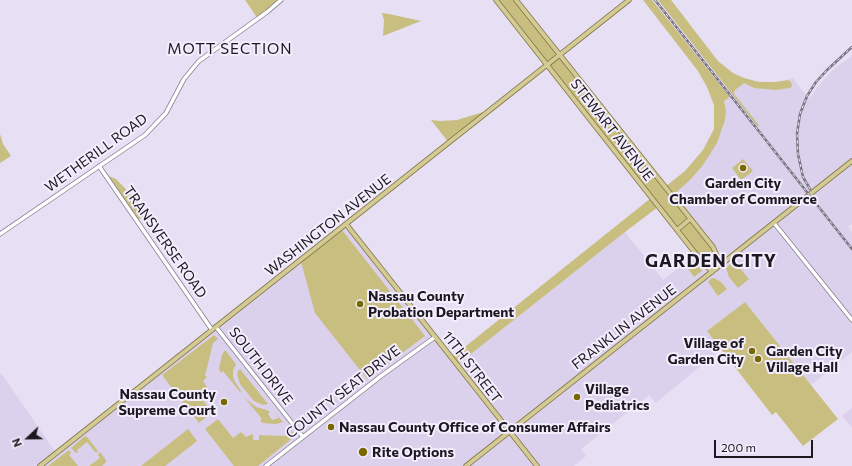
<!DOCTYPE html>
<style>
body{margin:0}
#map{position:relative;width:852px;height:466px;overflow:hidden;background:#e7dff4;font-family:Commissioner,sans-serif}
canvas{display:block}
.north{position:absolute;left:8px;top:418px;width:40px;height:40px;-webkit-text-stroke:3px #f4edfe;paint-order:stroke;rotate:248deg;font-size:11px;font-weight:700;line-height:16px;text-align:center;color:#1b181f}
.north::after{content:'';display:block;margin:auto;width:14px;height:18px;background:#1b181f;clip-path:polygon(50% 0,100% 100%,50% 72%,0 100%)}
.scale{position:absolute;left:714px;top:440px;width:99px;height:18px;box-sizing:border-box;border:2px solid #1b181f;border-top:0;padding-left:5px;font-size:12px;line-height:14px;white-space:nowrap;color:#1b181f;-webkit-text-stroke:3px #f4edfe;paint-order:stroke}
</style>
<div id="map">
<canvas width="852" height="466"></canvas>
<div class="north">N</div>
<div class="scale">200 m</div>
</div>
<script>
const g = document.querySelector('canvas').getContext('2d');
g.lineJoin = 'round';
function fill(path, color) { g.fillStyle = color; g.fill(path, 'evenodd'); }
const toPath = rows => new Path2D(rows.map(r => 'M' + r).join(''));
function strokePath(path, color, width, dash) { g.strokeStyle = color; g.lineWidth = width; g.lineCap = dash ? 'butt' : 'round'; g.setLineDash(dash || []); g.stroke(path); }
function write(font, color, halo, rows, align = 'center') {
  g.font = font + ' Commissioner,sans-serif'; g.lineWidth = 4; g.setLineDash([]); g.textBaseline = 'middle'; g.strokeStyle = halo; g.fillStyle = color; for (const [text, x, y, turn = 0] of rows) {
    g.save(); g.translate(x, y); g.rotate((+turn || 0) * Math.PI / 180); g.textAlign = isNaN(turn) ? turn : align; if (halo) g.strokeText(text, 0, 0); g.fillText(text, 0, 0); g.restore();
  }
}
fill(toPath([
 [852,56,852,224,848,227,852,232,852,352,811,385,745,302,707,331,721,349,656,403,649,395,581,449,586,456,574,466,0,466,0,374,1,373,56,453,346,224,457,365,625,232,663,280,696,254,665,187,685,171,703,150,714,129,714,105,712,101,744,78,754,81,765,82,782,82,793,78,809,99,819,85,836,67],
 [852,408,852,427,842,416]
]), '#dcd1ec');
fill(toPath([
 [245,0,281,0,258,19],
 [496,0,518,0,665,187,685,171,703,150,714,129,714,105,707,87,698,71,643,0,652,0,730,97,724,101,726,110,725,120,717,143,703,165,690,180,672,196,708,241,719,264,714,268,708,267,658,207,625,232,457,365,451,358,651,198],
 [658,0,671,0,718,61,733,73,744,78,759,82,775,82,788,80,791,82,792,86,790,88,775,90,754,88,744,83,735,90,734,94,759,125,758,127],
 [382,13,389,14,421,21,383,36,384,20],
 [490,110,449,143,431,120,440,121,457,120],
 [0,134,3,144,11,156,0,163],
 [743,159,753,171,741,180,732,168],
 [106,175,116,179,148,212,137,221],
 [342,230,425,336,367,379,315,313,301,262],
 [694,260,702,271,694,277,686,266],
 [734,261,749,279,738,288,729,277,726,268],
 [712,278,714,278,721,282,727,289,718,296,708,282],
 [745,302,838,419,803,446,776,412,772,415,707,331],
 [214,335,218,339,213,343,205,376,207,377,203,381,207,387,198,394,212,412,199,423,162,375],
 [225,350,236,364,233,370,233,375,234,380,241,391,240,392,223,371,221,373,219,369,222,355],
 [240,369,268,404,263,405,254,401,240,384,237,374,238,371],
 [245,398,256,407,267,410,270,412,268,414,272,420,279,418,271,408,283,422,276,424,263,423,260,421,262,419],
 [218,419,233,438,241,432,246,437,253,434,253,440,259,440,259,435,284,436,287,435,292,431,295,436,258,466,234,466,205,429],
 [188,429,197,441,169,463,165,466,141,466],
 [85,436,87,437,98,451,97,452,95,452,87,442,77,450,78,452,76,453,71,448],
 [69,450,71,453,69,455,78,466,48,466],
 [100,452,106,460,106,462,102,466,89,466,100,458,98,455]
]), '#c8be7f');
const minor = toPath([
 [99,166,212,330],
 [774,223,852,320],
 [0,234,145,135,166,113,184,79,199,61,267,12,281,0],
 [216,327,303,437],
 [266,466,381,376,435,337]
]);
const major = toPath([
 [496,0,699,258,712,272],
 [516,0,713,247,721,265],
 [346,224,537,466],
 [677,230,690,219],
 [40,466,629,0],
 [466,466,852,161]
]);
strokePath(minor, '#867f92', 5);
strokePath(major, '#7f753f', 5.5);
strokePath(minor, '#fff', 3.5);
strokePath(major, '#d3ca96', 4);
const rail = toPath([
 [655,0,852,249],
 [810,189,803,177,798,154,797,134,800,114,807,96,816,82,827,70,852,47]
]);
strokePath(rail, '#797482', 2.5);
strokePath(rail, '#f4edfe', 1, [3]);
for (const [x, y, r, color] of [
 [743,168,4,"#776900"],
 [360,304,4,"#776900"],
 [752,351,4,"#776900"],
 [758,359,4,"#776900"],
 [577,397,4,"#776900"],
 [224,402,4,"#776900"],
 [331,427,4,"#776900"],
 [363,452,5,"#776900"]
]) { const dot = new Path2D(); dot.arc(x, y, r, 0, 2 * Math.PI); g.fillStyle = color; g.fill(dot); strokePath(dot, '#f4edfe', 1.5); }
write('14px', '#1b181f', '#f4edfe', [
 ["STEWART AVENUE",612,130,52],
 ["WETHERILL ROAD",96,153,-36],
 ["WASHINGTON AVENUE",328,225,-38],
 ["TRANSVERSE ROAD",165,242,55],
 ["FRANKLIN AVENUE",624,327,-38],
 ["SOUTH DRIVE",261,366,52],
 ["11TH STREET",472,367,52],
 ["COUNTY SEAT DRIVE",343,392,-38]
]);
write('bold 14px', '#1b181f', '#f4edfe', [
 ["Garden City",743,183,"center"],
 ["Chamber of Commerce",743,199,"center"],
 ["Nassau County",368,296],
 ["Probation Department",368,312],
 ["Village of",744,343,"right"],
 ["Garden City",744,359,"right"],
 ["Garden City",766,351],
 ["Village Hall",766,367],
 ["Village",585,389],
 ["Pediatrics",585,405],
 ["Nassau County",216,394,"right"],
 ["Supreme Court",216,410,"right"],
 ["Nassau County Office of Consumer Affairs",339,427],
 ["Rite Options",372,452]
], 'left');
g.letterSpacing = '1px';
write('15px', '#1b181f', '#f4edfe', [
 ["MOTT SECTION",230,49]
]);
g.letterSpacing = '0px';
g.letterSpacing = '1px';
write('bold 18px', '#1b181f', '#f4edfe', [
 ["GARDEN CITY",711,261]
]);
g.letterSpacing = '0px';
</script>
